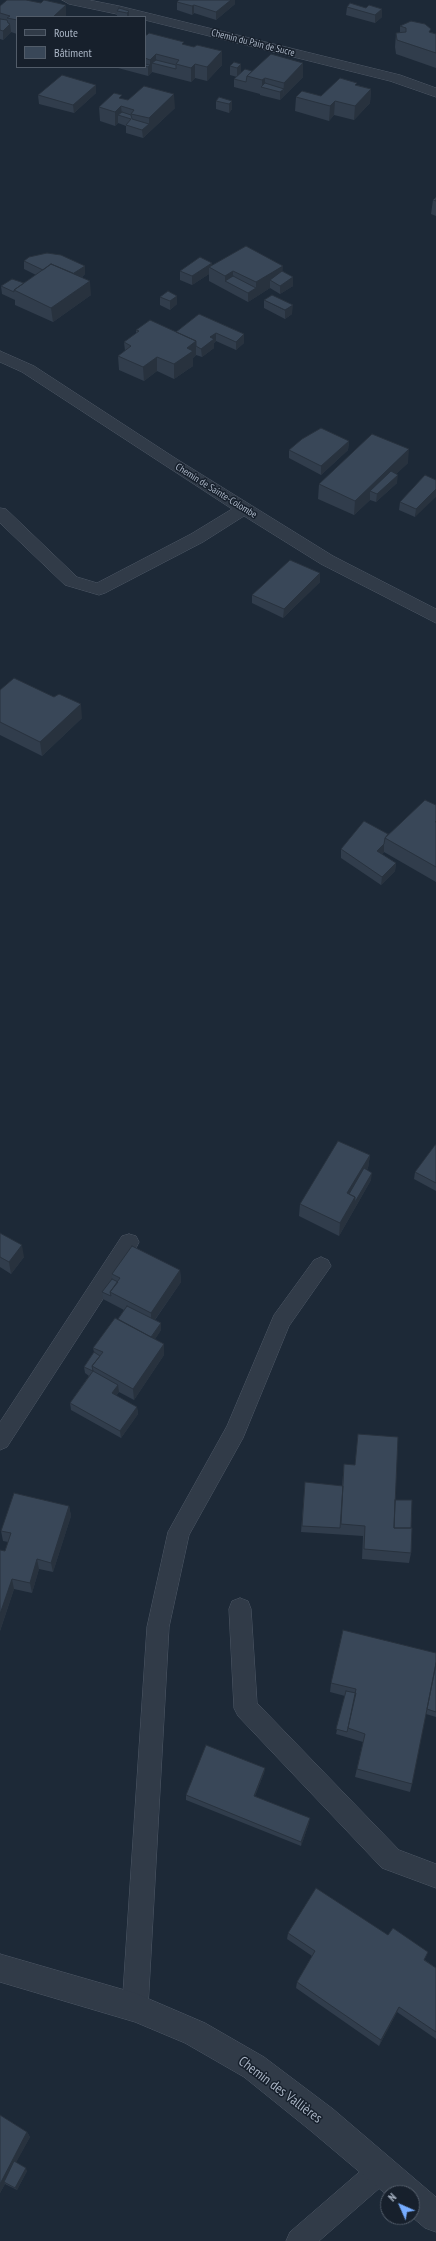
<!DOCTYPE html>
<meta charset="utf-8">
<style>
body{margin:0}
#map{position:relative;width:436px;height:2241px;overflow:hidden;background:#1d2937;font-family:"PT Sans Narrow",sans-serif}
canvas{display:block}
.legend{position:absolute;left:16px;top:16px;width:130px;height:52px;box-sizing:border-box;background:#17202c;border:1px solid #525c69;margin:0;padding:5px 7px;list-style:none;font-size:12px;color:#aab5c5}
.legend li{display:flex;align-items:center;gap:8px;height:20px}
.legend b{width:20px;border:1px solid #525c69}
.north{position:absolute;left:380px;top:2185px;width:40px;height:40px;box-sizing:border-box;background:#17202c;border:1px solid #525c69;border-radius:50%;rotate:315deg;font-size:11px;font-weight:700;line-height:16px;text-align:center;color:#aab5c5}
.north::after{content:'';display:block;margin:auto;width:14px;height:18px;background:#76acff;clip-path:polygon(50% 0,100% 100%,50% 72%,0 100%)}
</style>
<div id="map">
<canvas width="436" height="2241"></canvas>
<ul class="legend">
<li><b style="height:5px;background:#313b48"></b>Route</li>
<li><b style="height:11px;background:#394758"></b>Bâtiment</li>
</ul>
<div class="north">N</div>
</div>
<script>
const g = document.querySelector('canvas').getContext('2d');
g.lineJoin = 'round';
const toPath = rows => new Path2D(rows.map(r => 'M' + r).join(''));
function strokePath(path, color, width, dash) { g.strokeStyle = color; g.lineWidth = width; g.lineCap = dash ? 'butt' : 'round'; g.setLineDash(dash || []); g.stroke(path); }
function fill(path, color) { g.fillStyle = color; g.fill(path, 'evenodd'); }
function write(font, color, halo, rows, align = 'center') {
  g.font = font + ' "PT Sans Narrow",sans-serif'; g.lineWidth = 3; g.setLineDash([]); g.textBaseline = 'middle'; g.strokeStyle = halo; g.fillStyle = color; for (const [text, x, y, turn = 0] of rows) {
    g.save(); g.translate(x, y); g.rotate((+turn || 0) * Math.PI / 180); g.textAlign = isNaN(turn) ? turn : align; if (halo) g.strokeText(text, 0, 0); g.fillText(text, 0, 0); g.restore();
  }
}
const lane = toPath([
 [129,1234,136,1236,139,1242,136,1248,7,1447,0,1450,0,1422,122,1236,129,1234],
 [321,1257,328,1260,331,1266,289,1326,243,1438,189,1535,169,1627,148,2008,144,2017,135,2021,126,2017,122,2008,147,1627,168,1532,227,1426,274,1315,314,1260,321,1257],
 [240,1598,248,1601,251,1609,257,1703,399,1850,436,1864,436,1888,382,1868,238,1716,234,1708,229,1609,232,1601,240,1598],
 [381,2157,390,2161,394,2170,390,2179,319,2241,286,2241,290,2232,372,2161,381,2157]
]);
const street = toPath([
 [62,0,89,0,119,6,400,75,436,88,436,97,390,81,145,20,145,17,131,17,69,4,62,0],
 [0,351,34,366,175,458,333,556,436,609,436,623,321,564,244,516,203,542,105,593,99,595,65,585,0,523,0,508,6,509,77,577,97,583,191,534,232,509,22,372,0,362,0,351],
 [0,1954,135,1993,205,2023,264,2057,333,2109,436,2197,436,2232,425,2228,412,2217,412,2193,388,2193,388,2196,311,2131,244,2077,185,2043,135,2022,0,1982,0,1954]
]);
strokePath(lane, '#4e5866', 1);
strokePath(street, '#4e5866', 1);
fill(lane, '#313b48');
fill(street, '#313b48');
fill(toPath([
 [177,2,235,4,216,20,194,13,192,15,177,10],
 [0,6,17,17,17,34,11,32,3,40,0,39],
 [347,7,382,9,382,17,375,23,346,15],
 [117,11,129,11,129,17,117,17],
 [400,26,431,32,436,34,436,68,396,54,395,47,396,33,400,33],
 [145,35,184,45,222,65,207,81,195,78,191,82,152,72,148,76,118,68,118,67,145,67],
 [234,62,241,72,237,76,252,71,303,63,303,77,280,100,260,95,260,94,234,87,234,79,237,77,230,75,230,66],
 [96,85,96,93,74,113,39,104,38,95],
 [357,85,371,89,370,103,354,120,334,115,329,121,295,111,296,97,321,96],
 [122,99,128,100,175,108,143,138,126,133,126,126,118,123,115,126,100,121,99,107],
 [216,101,232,101,232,109,229,113,216,109],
 [436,197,436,216,431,214,433,200],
 [24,261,85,266,85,274,82,277,91,295,53,322,15,305,15,300,2,294,1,286,24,283,36,275,24,269],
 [212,263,212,265,282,271,293,286,280,294,270,288,248,302,209,281,209,274,192,285,180,280,180,271],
 [177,296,177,304,170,310,160,305,160,297],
 [264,300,292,314,285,319,264,308],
 [199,314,244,334,244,343,236,350,216,341,214,343,214,348,202,357,196,355,193,358,193,366,174,379,157,371,144,381,119,370,118,356,125,351,124,342,136,334,136,330,176,332],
 [349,441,348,450,321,475,289,458,289,450],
 [408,463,396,474,397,483,376,502,370,500,354,515,318,499,319,484],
 [425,475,415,517,399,510,400,502],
 [320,573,320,582,283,618,252,603,252,595],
 [0,690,82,718,42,756,0,735],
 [436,805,436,882,384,852,382,854,396,863,395,871,381,885,341,858,341,849,388,834],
 [436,1145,436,1191,414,1179,415,1172],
 [370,1155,368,1168,367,1170,371,1180,339,1236,299,1216,300,1204],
 [0,1233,24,1257,11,1274,0,1267],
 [180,1270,181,1282,155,1320,161,1323,161,1330,155,1339,164,1344,164,1355,134,1400,119,1392,116,1396,137,1407,138,1414,121,1438,71,1410,70,1403,89,1376,85,1373,84,1367,94,1352,93,1348,118,1319,124,1310,103,1299,102,1292,112,1279,112,1274],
 [358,1434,395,1500,411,1553,409,1563,362,1559,363,1536,301,1532,305,1482,342,1486,344,1464,355,1465],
 [69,1506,71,1516,53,1572,39,1569,32,1593,14,1589,0,1631,0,1550,5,1551,8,1542,3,1541,1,1531],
 [436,1653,436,1717,426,1714,412,1784,410,1792,355,1777,363,1742,336,1734,345,1696,330,1692,331,1683],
 [265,1768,264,1773,255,1796,309,1823,301,1846,186,1800,186,1795],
 [288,1933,425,1960,436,1968,436,2039,397,2012,379,2046,296,1988,297,1982,312,1956,287,1939],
 [0,2115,27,2132,30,2137,16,2162,27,2171,17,2190,5,2184,0,2193]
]), '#313d4c');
fill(toPath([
 [231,0,235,0,235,4,216,20,216,12],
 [66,5,66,17,53,17],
 [194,5,194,13,192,15,192,6],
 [382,9,382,17,375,23,375,15],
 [129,11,129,17,127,17,127,13],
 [10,24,11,32,3,40,3,31],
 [222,51,222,65,207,81,207,67],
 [156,54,156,64,152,63,152,72,148,76,148,67,150,65,150,60],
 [303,63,303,77,283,97,284,83],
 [195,64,195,78,191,82,191,68],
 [241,64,241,72,237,77,237,68],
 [265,78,265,88,262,87,262,80],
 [96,85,96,93,74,113,73,105],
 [284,89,283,97,280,100,280,92],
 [371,89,370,103,354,120,355,106],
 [174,94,175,108,143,138,142,130,149,124,149,118],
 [232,101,232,109,229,113,229,104],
 [335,101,334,115,329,121,330,106],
 [121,106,122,116,118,115,118,123,115,126,115,112],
 [212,263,212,269,209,267,209,274,192,285,192,276],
 [85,266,85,274,80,278,74,273],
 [283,266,282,280,270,280,270,288,256,297,256,282],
 [233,271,233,285,225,281,225,290,225,276],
 [293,277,293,286,280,294,280,286],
 [90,281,91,295,53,322,51,308],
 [256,288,256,297,248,302,248,293],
 [177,296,177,304,170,310,170,301],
 [293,305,292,314,285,319,285,310],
 [216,333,216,341,214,343,214,348,202,357,201,349,210,337],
 [244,334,244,343,236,350,236,342],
 [196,341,196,355,193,358,193,366,174,379,174,364,187,348],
 [157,357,157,371,144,381,143,367],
 [349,441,348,450,321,475,321,466],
 [409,449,408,463,376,493,370,491,370,500,354,515,355,501],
 [398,475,397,483,376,502,377,494],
 [436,489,436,497,415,517,416,509],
 [320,573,320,582,283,618,284,609],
 [81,704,82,718,42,756,40,742],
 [384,844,384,852,376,860,377,851],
 [396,863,395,871,381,885,382,877],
 [370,1155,368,1168,350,1199,347,1193],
 [372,1173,371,1180,339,1236,340,1223,355,1197],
 [22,1245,24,1257,11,1274,9,1262],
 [180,1270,181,1282,151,1325,151,1313],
 [161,1323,161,1330,149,1348,149,1341],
 [164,1344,164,1355,134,1400,133,1389],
 [118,1385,119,1392,112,1400,112,1393],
 [137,1407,138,1414,121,1438,120,1431],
 [69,1506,71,1516,53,1572,51,1563],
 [37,1559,39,1569,32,1593,30,1583],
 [12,1579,14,1589,0,1631,0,1614],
 [265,1768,264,1773,253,1800,254,1796],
 [310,1818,309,1823,301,1846,301,1842],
 [399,2007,397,2012,379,2046,381,2040],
 [27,2132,30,2137,5,2183,4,2182,5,2184,0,2193,0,2184],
 [26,2168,27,2171,17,2190,15,2188]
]), '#28323e');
const building = toPath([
 [7,0,26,0,41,3,44,0,66,5,53,17,17,17,17,20,7,18,10,16,0,13,0,6,7,0],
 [179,0,231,0,216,12,194,5,192,6,177,2,179,0],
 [350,3,366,8,369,5,382,9,375,15,347,7,350,3],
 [119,8,129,11,127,13,117,11,119,8],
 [0,19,7,20,8,23,10,24,3,31,0,30,0,19],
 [411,21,425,24,431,29,429,32,436,34,436,53,397,40,396,33,406,32,406,28,400,26,411,21],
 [149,33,184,42,182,44,194,47,197,45,222,51,207,67,195,64,191,68,176,64,179,60,156,54,150,60,145,58,145,35,147,35,149,33],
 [271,54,303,63,284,83,265,78,262,80,247,76,271,54],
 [156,60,176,65,176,69,152,63,156,60],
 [234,62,241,64,237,68,230,66,234,62],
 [145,64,150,65,148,67,145,66,145,64],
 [245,69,252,71,247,76,246,82,234,79,245,69],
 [62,75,96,85,73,105,38,95,62,75],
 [340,78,357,83,355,85,371,89,355,106,335,101,330,106,296,97,302,91,321,96,340,78],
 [265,83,284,89,280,92,261,87,265,83],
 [144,86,174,94,149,118,131,114,134,110,121,106,115,112,99,107,114,93,122,95,119,98,128,100,144,86],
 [219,97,232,101,229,104,216,101,219,97],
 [122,112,131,115,132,119,149,124,142,130,126,125,131,119,118,115,122,112],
 [436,197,436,201,433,200,436,197],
 [246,246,283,266,256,282,233,271,225,276,209,267,246,246],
 [47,253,61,255,85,266,74,273,80,276,51,264,43,270,24,261,29,257,47,253],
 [200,257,212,263,192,276,180,271,200,257],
 [51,264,90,281,51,308,14,290,51,264],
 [282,271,293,277,280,286,270,280,282,271],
 [233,276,256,288,248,293,225,281,233,276],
 [12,279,24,283,14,290,14,292,1,286,12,279],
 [168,291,177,296,170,301,160,297,168,291],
 [272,295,293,305,285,310,264,300,272,295],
 [199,314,244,334,236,342,216,333,210,337,214,339,201,349,196,346,196,341,176,332,199,314],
 [150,320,196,341,187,348,193,351,174,364,157,357,143,367,118,356,131,346,124,342,139,331,136,330,150,320],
 [321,428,349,441,321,466,289,450,302,439,321,428],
 [372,434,409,449,355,501,319,484,372,434],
 [391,471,398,475,377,494,370,491,391,471],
 [425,475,436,480,436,489,416,509,400,502,425,475],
 [290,560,320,573,284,609,252,595,290,560],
 [14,678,54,697,59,694,81,704,40,742,0,722,0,690,14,678],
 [425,800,436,805,436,821,435,822,436,822,436,867,385,838,425,800],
 [364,821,388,834,385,838,384,844,377,851,396,863,382,877,341,849,364,821],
 [338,1141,370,1155,347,1193,355,1197,340,1223,300,1204,338,1141],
 [435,1145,436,1145,436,1183,415,1172,435,1145],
 [364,1168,372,1173,355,1202,355,1197,349,1194,364,1168],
 [0,1233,22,1245,9,1262,0,1257,0,1233],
 [132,1246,180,1270,151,1313,110,1292,120,1278,112,1274,132,1246],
 [112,1279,118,1282,110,1292,111,1296,102,1292,112,1279],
 [127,1306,161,1323,151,1337,118,1319,127,1306],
 [115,1318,164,1344,133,1389,92,1366,103,1352,93,1348,115,1318],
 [94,1352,100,1356,92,1366,93,1371,84,1367,94,1352],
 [93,1371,118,1385,112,1393,137,1407,120,1431,70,1403,93,1371],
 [358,1434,398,1437,394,1528,412,1528,411,1553,364,1549,365,1526,341,1524,344,1464,355,1465,358,1434],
 [305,1482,343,1486,340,1528,302,1526,305,1482],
 [14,1493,69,1506,51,1563,37,1559,30,1583,12,1579,0,1614,0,1550,5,1551,11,1533,1,1531,14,1493],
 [395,1500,412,1500,411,1528,394,1528,395,1500],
 [343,1630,436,1653,436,1664,412,1784,357,1769,365,1734,348,1728,356,1689,331,1683,343,1630],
 [436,1663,436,1712,427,1709,436,1663],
 [346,1691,356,1693,347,1732,336,1729,346,1691],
 [206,1745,265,1768,254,1796,310,1818,301,1842,186,1795,206,1745],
 [316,1888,388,1935,393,1928,428,1952,424,1960,436,1968,436,2032,399,2007,381,2040,297,1982,315,1951,288,1933,316,1888],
 [0,2115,27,2132,0,2184,0,2115],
 [14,2161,26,2168,15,2188,4,2182,14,2161]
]);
fill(building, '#394758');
strokePath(building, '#28323e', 1);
write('10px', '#aab5c5', '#17202c', [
 ["Chemin du Pain de Sucre",253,43,14],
 ["Chemin de Sainte-Colombe",216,491,32]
]);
write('14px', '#aab5c5', '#17202c', [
 ["Chemin des Vallières",280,2090,37]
]);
</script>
